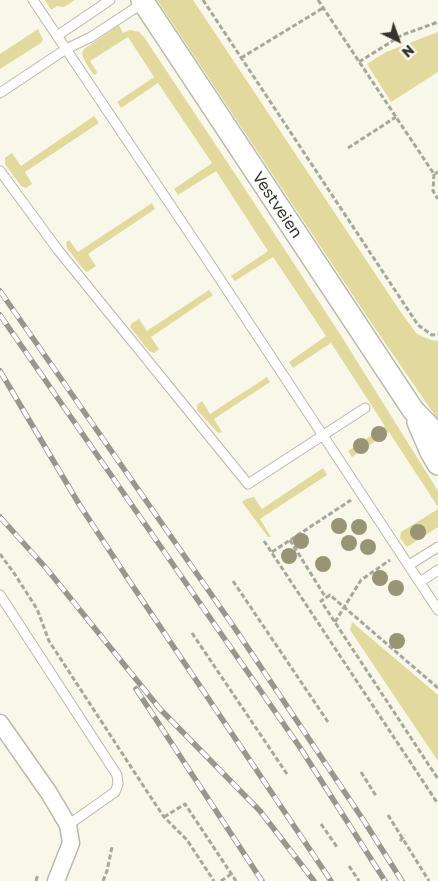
<!DOCTYPE html>
<style>
body{margin:0}
#map{position:relative;width:438px;height:881px;overflow:hidden;background:#f8f7ea;font-family:"Golos Text",sans-serif}
canvas{display:block}
.north{position:absolute;left:373px;top:15px;width:50px;height:50px;-webkit-text-stroke:4px #fff;paint-order:stroke;rotate:138deg;font-size:14px;font-weight:700;line-height:20px;text-align:center;color:#34342f}
.north::after{content:'';display:block;margin:auto;width:18px;height:22px;background:#34342f;clip-path:polygon(50% 0,100% 100%,50% 72%,0 100%)}
</style>
<div id="map">
<canvas width="438" height="881"></canvas>
<div class="north">N</div>
</div>
<script>
const g = document.querySelector('canvas').getContext('2d');
g.lineJoin = 'round';
function fill(path, color) { g.fillStyle = color; g.fill(path, 'evenodd'); }
const toPath = rows => new Path2D(rows.map(r => 'M' + r).join(''));
function strokePath(path, color, width, dash) { g.strokeStyle = color; g.lineWidth = width; g.lineCap = dash ? 'butt' : 'round'; g.setLineDash(dash || []); g.stroke(path); }
function write(font, color, halo, rows, align = 'center') {
  g.font = font + ' "Golos Text",sans-serif'; g.lineWidth = 4; g.setLineDash([]); g.textBaseline = 'middle'; g.strokeStyle = halo; g.fillStyle = color; for (const [text, x, y, turn = 0] of rows) {
    g.save(); g.translate(x, y); g.rotate((+turn || 0) * Math.PI / 180); g.textAlign = isNaN(turn) ? turn : align; if (halo) g.strokeText(text, 0, 0); g.fillText(text, 0, 0); g.restore();
  }
}
fill(toPath([
 [45,0,75,0,64,7,57,6,51,10],
 [157,0,193,0,400,311,417,334,431,340,438,341,438,420,366,315],
 [119,25,123,33,130,30,139,32,144,37,247,192,340,334,438,491,438,507,389,432,352,457,348,451,385,426,331,343,293,368,289,362,326,336,273,257,235,281,231,276,268,251,216,171,178,195,174,189,212,163,158,83,121,108,117,102,154,77,128,37,90,61,97,72,96,74,94,75,91,71,83,58,82,53,84,49],
 [38,29,43,40,41,43,0,69,0,54],
 [438,32,438,72,391,102,367,64,386,52],
 [94,116,99,123,25,172,32,184,26,188,21,186,5,164,5,158,12,153,21,166],
 [152,203,155,209,88,254,96,266,87,272,84,270,67,248,66,242,69,240,78,252],
 [209,290,213,295,151,337,159,349,154,353,149,351,130,327,132,323,139,319,147,331],
 [267,377,270,382,214,419,222,432,220,433,217,432,197,410,197,405,202,401,210,414],
 [323,468,327,475,260,519,271,537,268,537,242,502,246,499,254,497,262,509],
 [438,509,438,527,407,547,400,538,401,532],
 [352,622,438,695,438,761,350,630]
]), '#e2da9d');
const service = toPath([
 [33,0,208,261,438,610],
 [57,36,110,0],
 [0,93,66,49,91,37,143,3],
 [0,171,58,250,248,484,365,408],
 [409,565,438,547],
 [420,582,438,570],
 [0,595,117,775,118,784,115,792,68,825]
]);
const minor = toPath([
 [0,723,49,793,68,825,71,843,56,881]
]);
const tertiary = toPath([
 [142,0,413,410,438,436],
 [418,422,431,452,438,464]
]);
strokePath(service, '#bbb9ad', 11);
strokePath(minor, '#bbb9ad', 19);
strokePath(tertiary, '#bbb9ad', 24);
strokePath(toPath([
 [203,0,418,325,432,335,438,334],
 [318,0,434,174,438,172],
 [241,58,323,8],
 [359,62,402,35,438,22],
 [348,148,396,117],
 [434,174,433,191,438,199],
 [290,540,326,598],
 [264,541,438,804],
 [272,552,351,500],
 [0,554,14,573,37,609,49,641,148,793,164,817,187,840,214,881],
 [233,581,328,722],
 [335,622,361,580,390,560],
 [192,633,287,774],
 [438,688,330,595,321,601,438,779],
 [361,772,376,796],
 [388,815,429,881],
 [164,817,185,804,236,881],
 [321,824,337,847],
 [400,841,405,835],
 [349,866,359,881],
 [36,881,38,874],
 [103,881,107,871,112,847],
 [221,881,231,874]
]), '#a7a79d', 3, [5, 2.5]);
strokePath(service, '#fff', 9);
strokePath(minor, '#fff', 16);
strokePath(tertiary, '#fff', 21);
const rail = toPath([
 [0,291,236,630,364,821,402,881],
 [0,315,301,749,385,881],
 [0,371,79,504,128,579,331,881],
 [0,517,46,568,160,709,260,811,314,881],
 [136,689,262,881]
]);
strokePath(rail, '#98978e', 5.5);
strokePath(rail, '#fff', 4, [11]);
g.fillStyle = '#989576';
for (const [x, y] of [
 [379,434],
 [361,446],
 [339,526],
 [359,527],
 [418,532],
 [301,541],
 [349,543],
 [368,547],
 [289,556],
 [323,564],
 [380,578],
 [396,588],
 [397,641]
]) { g.beginPath(); g.arc(x, y, 8, 0, 2 * Math.PI); g.fill(); }
write('16px', '#34342f', '#fff', [
 ["Vestveien",277,205,56]
]);
</script>
